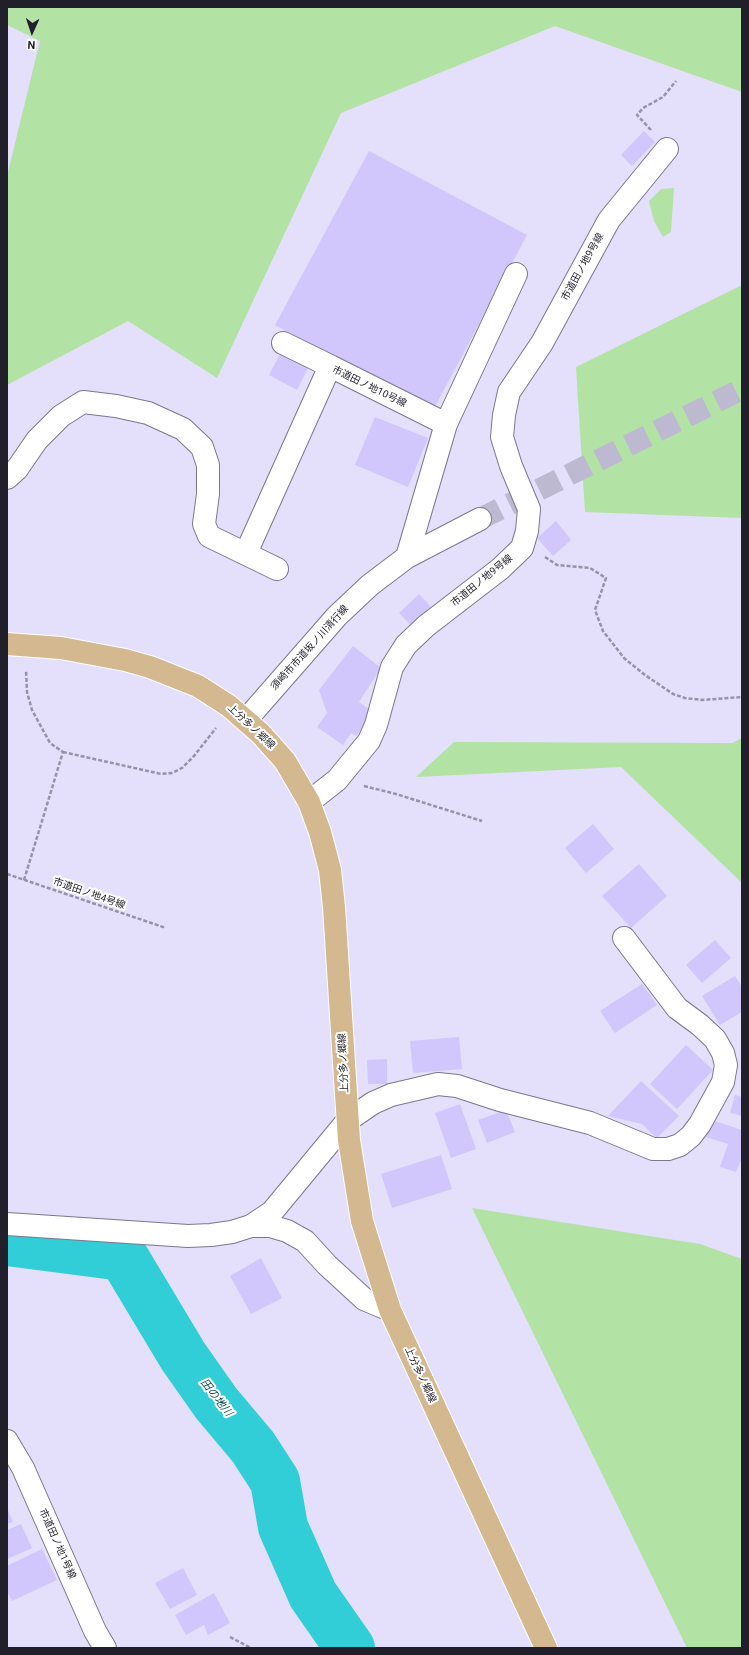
<!DOCTYPE html>
<meta charset="utf-8">
<style>
body{margin:0}
#map{position:relative;width:749px;height:1655px;overflow:hidden;background:#e4dffb;font-family:Roboto,sans-serif}
canvas{display:block}
.frame{position:absolute;inset:0;border:8px solid #211f29;pointer-events:none}
.north{position:absolute;left:12px;top:12px;width:40px;height:40px;-webkit-text-stroke:3px #fff;paint-order:stroke;rotate:183deg;font-size:11px;font-weight:700;line-height:16px;text-align:center;color:#211f29}
.north::after{content:'';display:block;margin:auto;width:14px;height:18px;background:#211f29;clip-path:polygon(50% 0,100% 100%,50% 72%,0 100%)}
</style>
<div id="map">
<canvas width="749" height="1655"></canvas>
<div class="frame"></div>
<div class="north">N</div>
</div>
<script>
const g = document.querySelector('canvas').getContext('2d');
g.lineJoin = 'round';
function fill(path, color) { g.fillStyle = color; g.fill(path, 'evenodd'); }
const toPath = rows => new Path2D(rows.map(r => 'M' + r).join(''));
function strokePath(path, color, width, dash) { g.strokeStyle = color; g.lineWidth = width; g.lineCap = dash ? 'butt' : 'round'; g.setLineDash(dash || []); g.stroke(path); }
function write(font, color, halo, rows, align = 'center') {
  g.font = font + ' Roboto,"Noto Sans JP",sans-serif'; g.lineWidth = 4; g.setLineDash([]); g.textBaseline = 'middle'; g.strokeStyle = halo; g.fillStyle = color; for (const [text, x, y, turn = 0] of rows) {
    g.save(); g.translate(x, y); g.rotate((+turn || 0) * Math.PI / 180); g.textAlign = isNaN(turn) ? turn : align; if (halo) g.strokeText(text, 0, 0); g.fillText(text, 0, 0); g.restore();
  }
}
fill(toPath([
 [7,7,742,7,742,92,555,26,341,113,217,378,128,321,7,385,7,176,40,41,7,25],
 [674,188,671,232,663,237,654,221,649,201,661,189],
 [742,285,742,518,585,512,576,367],
 [742,738,742,883,621,767,416,777,454,742,732,743],
 [472,1208,700,1244,742,1259,742,1648,687,1648]
]), '#b2e3a4');
strokePath(toPath([
 [7,1241,123,1256,183,1356,216,1403,253,1447,275,1481,283,1527,313,1595,350,1648]
]), '#31ced7', 50);
fill(toPath([
 [644,131,655,142,632,166,621,155],
 [369,151,527,235,433,410,275,325],
 [280,354,308,368,297,390,269,375],
 [375,417,428,438,408,487,355,465],
 [556,521,571,540,553,556,537,538],
 [419,594,432,608,412,626,399,613],
 [353,646,381,668,359,702,373,712,357,736,351,733,343,745,317,727,327,713,319,690],
 [593,824,614,849,586,873,565,848],
 [639,864,667,896,631,928,602,896],
 [715,940,731,958,702,983,686,965],
 [735,976,742,987,742,1012,720,1025,702,996],
 [642,984,657,1005,615,1033,600,1011],
 [459,1037,462,1069,413,1073,410,1041],
 [686,1045,713,1070,677,1109,650,1084],
 [387,1059,387,1084,368,1084,367,1060],
 [641,1081,679,1116,657,1138,642,1124,608,1116],
 [735,1095,742,1097,742,1116,730,1113],
 [460,1104,476,1149,451,1158,435,1113],
 [506,1110,515,1132,487,1143,478,1120],
 [712,1120,742,1130,742,1162,740,1162,736,1172,720,1167,728,1144,706,1137],
 [441,1155,452,1189,392,1208,381,1174],
 [261,1258,282,1298,251,1314,230,1276],
 [7,1508,13,1522,7,1524],
 [21,1524,32,1548,7,1559,7,1530],
 [42,1549,57,1580,12,1601,7,1592,7,1566],
 [183,1568,197,1595,170,1609,155,1583],
 [214,1593,230,1623,208,1635,204,1625,186,1635,175,1615]
]), '#d1c7fc');
strokePath(toPath([
 [480,519,742,389]
]), '#bdb9d1', 22, [22, 11]);
const minor = toPath([
 [283,343,330,366],
 [7,478,17,469,37,440,61,416,83,402,116,406,148,413,183,429,202,447,208,465,208,494,204,524,209,536,277,569],
 [246,553,330,366,446,424],
 [407,557,446,424,516,274],
 [246,720,337,616,370,585,407,557,480,519],
 [309,802,337,780,369,741,376,725,392,667,406,645,426,626,500,569,522,548,527,531,529,509,511,466,502,437,504,415,509,392,542,343,609,220,667,149],
 [7,1224,188,1236,211,1235,232,1232,251,1226,272,1212,348,1120,373,1103,391,1095,438,1084,457,1086,500,1100,590,1123,653,1149,668,1149,680,1145,691,1136,700,1124,723,1082,726,1065,723,1053,715,1039,700,1025,677,1008,624,938],
 [251,1226,270,1226,287,1231,305,1241,327,1265,364,1299,390,1310],
 [7,1441,23,1468,95,1631,105,1648]
]);
const major = toPath([
 [7,644,61,648,125,660,150,667,198,686,229,706,261,734,285,761,309,802,320,832,330,870,334,907,349,1140,362,1221,390,1310,546,1648]
]);
strokePath(minor, '#7b778f', 24);
strokePath(major, '#fff', 24);
strokePath(toPath([
 [651,130,637,115,643,108,663,97,676,81],
 [545,557,557,565,590,568,606,578,595,610,603,631,624,658,645,675,673,694,685,698,702,700,742,697],
 [63,752,161,774,172,773,182,768,194,756,216,728],
 [364,786,396,794,482,821],
 [7,874,166,928],
 [24,880,63,752,50,743,32,710,27,692,26,670],
 [230,1637,251,1648]
]), '#9693a7', 2.5, [4, 2]);
strokePath(minor, '#fff', 22);
strokePath(major, '#d4b88f', 22);
write('10px', '#211f29', '#fff', [
 ["市道田ノ地9号線",583,267,-61],
 ["市道田ノ地10号線",369,387,26],
 ["市道田ノ地9号線",482,581,-39],
 ["須崎市市道坂ノ川清行線",310,648,-48],
 ["上分多ノ郷線",251,727,43],
 ["市道田ノ地4号線",89,894,19],
 ["上分多ノ郷線",344,1063,-93],
 ["上分多ノ郷線",420,1375,65],
 ["市道田ノ地1号線",57,1544,66]
]);
write('italic 11px', '#135256', '#fff', [
 ["田の地川",216,1398,52]
]);
</script>
